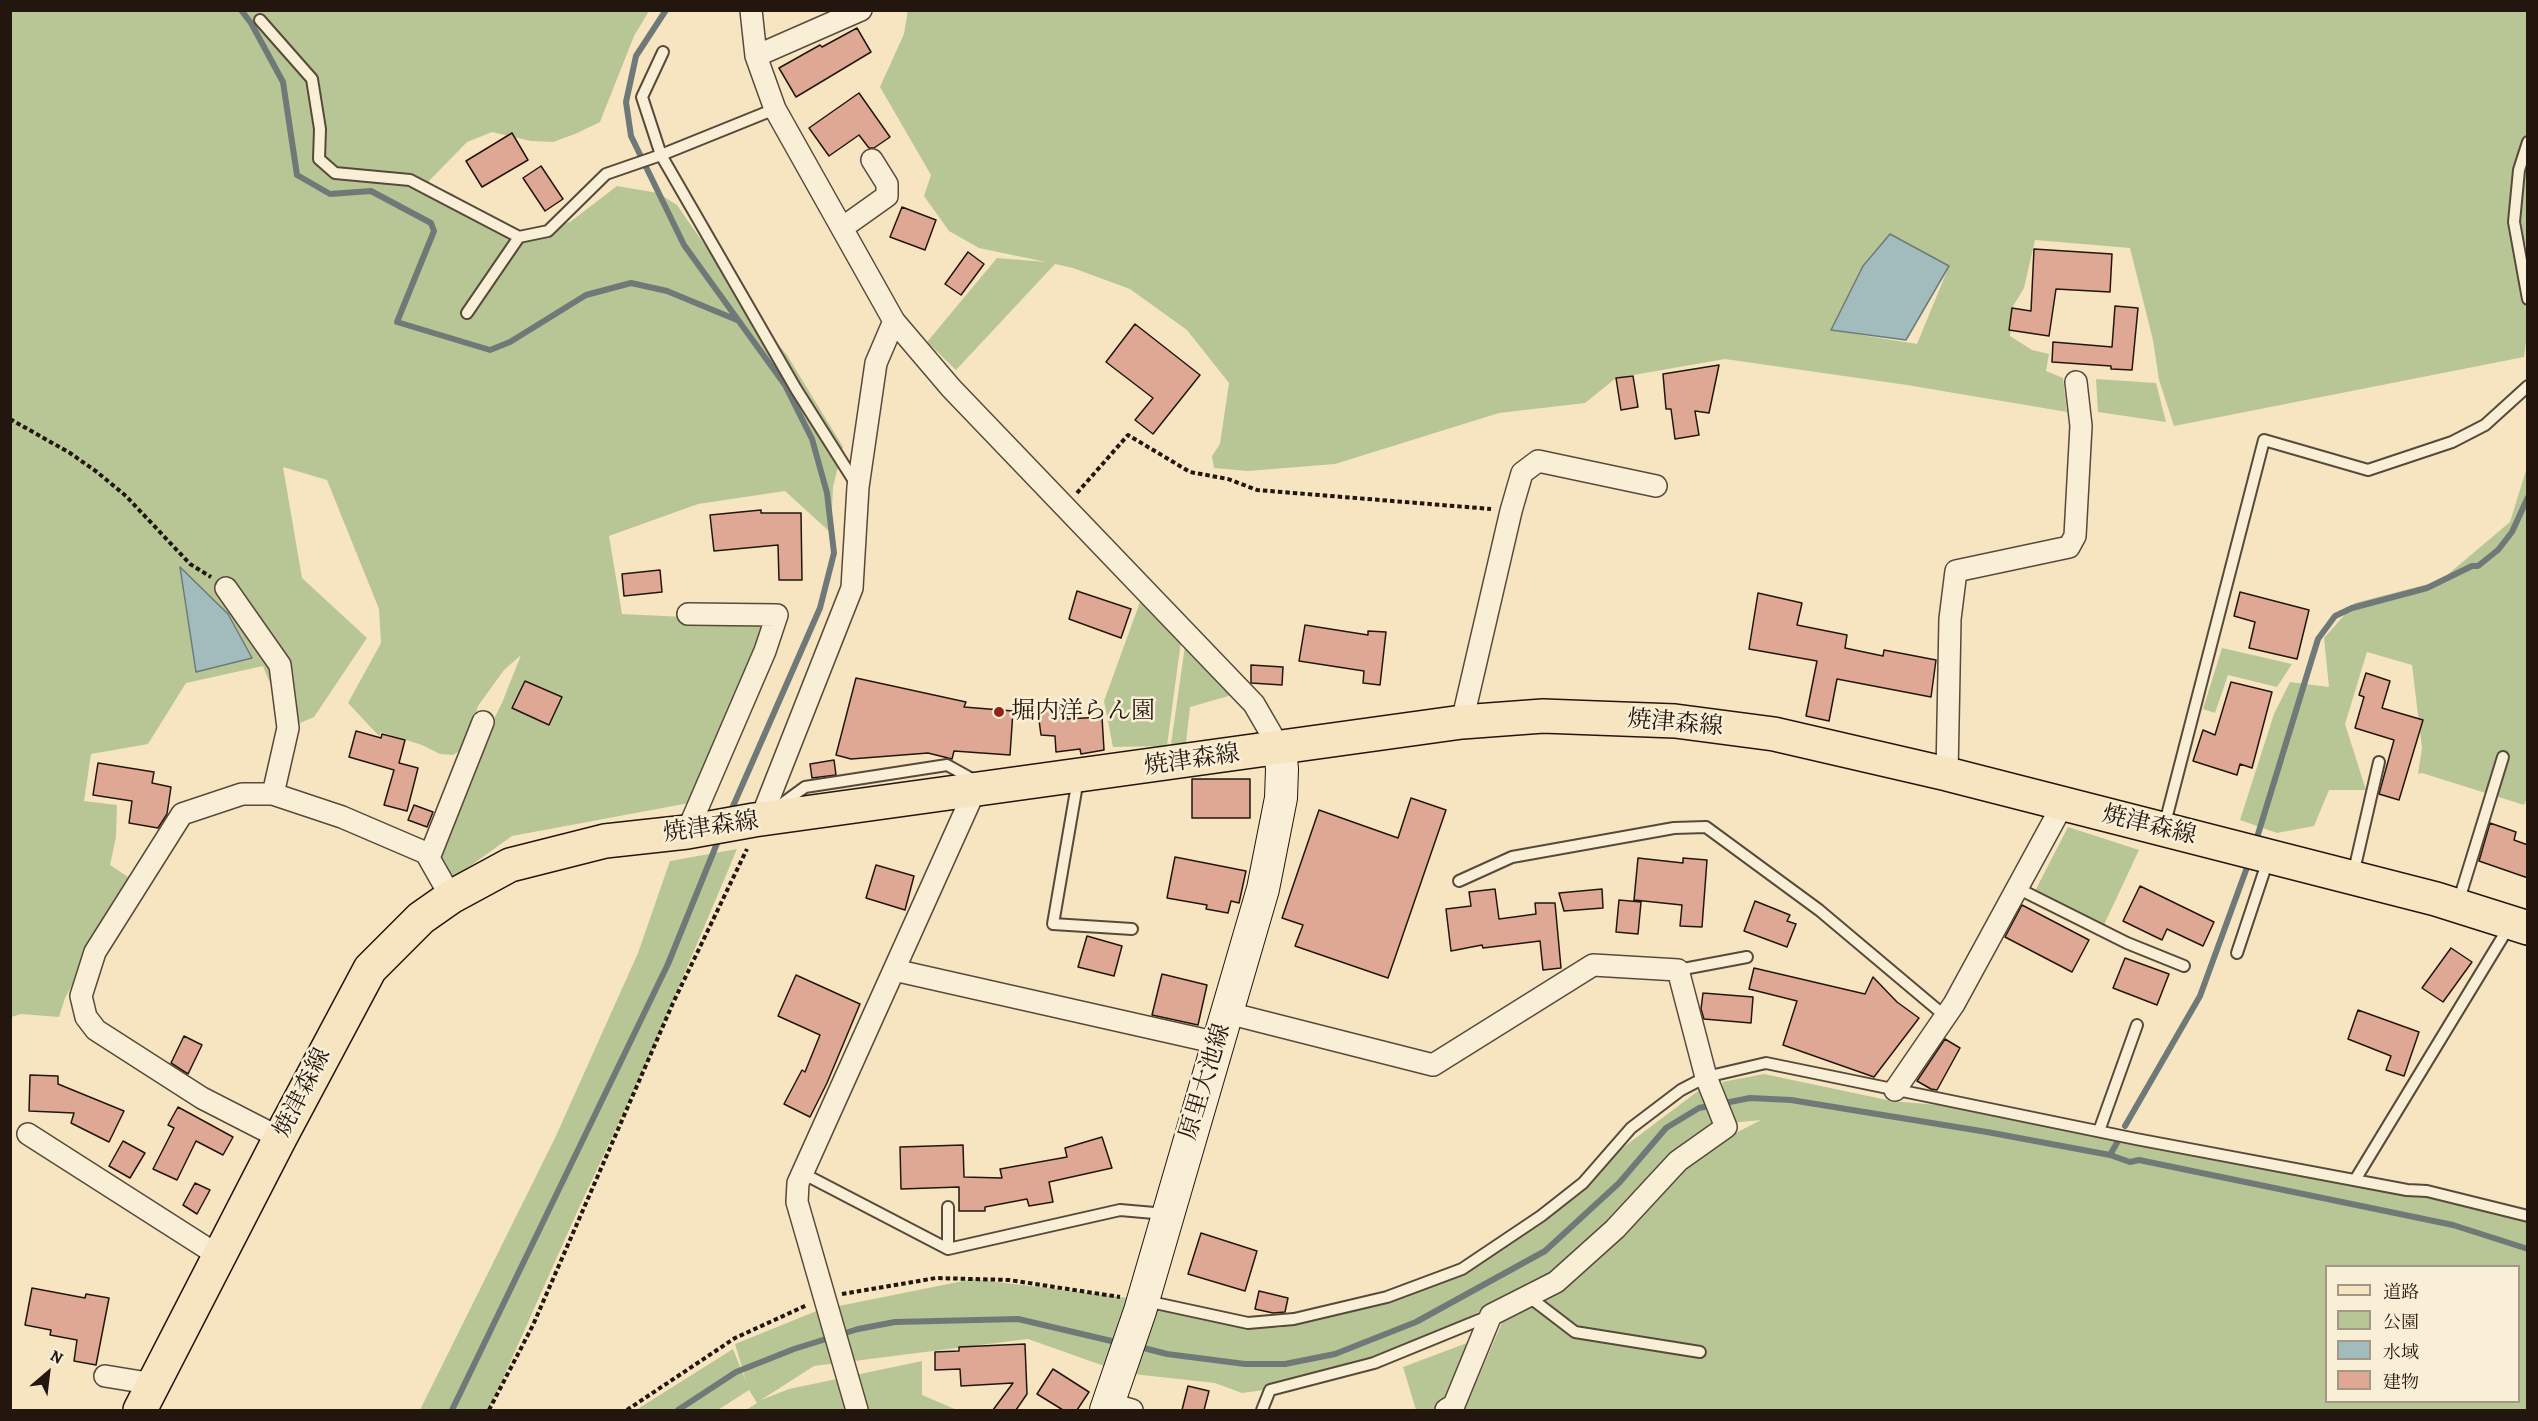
<!DOCTYPE html>
<meta charset="utf-8">
<style>
body{margin:0}
#map{position:relative;width:2538px;height:1421px;overflow:hidden;background:#f6e5c0;font-family:Alegreya,"Noto Serif JP",serif}
canvas{display:block}
.frame{position:absolute;inset:0;border:12px solid #23160f;pointer-events:none}
.legend{position:absolute;left:2325px;top:1265px;width:195px;height:138px;box-sizing:border-box;background:#f9eed6;border:2px solid #a39886;margin:0;padding:8px 10px;list-style:none;font-size:18px;color:#23160f}
.legend li{display:flex;align-items:center;gap:12px;height:30px}
.legend b{width:30px;border:2px solid #a39886}
.north{position:absolute;left:18px;top:1343px;width:60px;height:60px;-webkit-text-stroke:4px #f9eed6;paint-order:stroke;rotate:28deg;font-size:16px;font-weight:700;line-height:24px;text-align:center;color:#23160f}
.north::after{content:'';display:block;margin:auto;width:21px;height:27px;background:#23160f;clip-path:polygon(50% 0,100% 100%,50% 72%,0 100%)}
</style>
<div id="map">
<canvas width="2538" height="1421"></canvas>
<div class="frame"></div>
<ul class="legend">
<li><b style="height:8px;background:#f6e5c0"></b>道路</li>
<li><b style="height:16px;background:#b8c696"></b>公園</li>
<li><b style="height:16px;background:#a2bcbe"></b>水域</li>
<li><b style="height:16px;background:#dfa895"></b>建物</li>
</ul>
<div class="north">N</div>
</div>
<script>
const g = document.querySelector('canvas').getContext('2d');
g.lineJoin = 'round';
function fill(path, color) { g.fillStyle = color; g.fill(path, 'evenodd'); }
const toPath = rows => new Path2D(rows.map(r => 'M' + r).join(''));
function strokePath(path, color, width, dash) { g.strokeStyle = color; g.lineWidth = width; g.lineCap = dash ? 'butt' : 'round'; g.setLineDash(dash || []); g.stroke(path); }
function write(font, color, halo, rows, align = 'center') {
  g.font = font + ' Alegreya,"Noto Serif JP",serif'; g.lineWidth = 5; g.setLineDash([]); g.textBaseline = 'middle'; g.strokeStyle = halo; g.fillStyle = color; for (const [text, x, y, turn = 0] of rows) {
    g.save(); g.translate(x, y); g.rotate((+turn || 0) * Math.PI / 180); g.textAlign = isNaN(turn) ? turn : align; if (halo) g.strokeText(text, 0, 0); g.fillText(text, 0, 0); g.restore();
  }
}
fill(toPath([
 [908,10,2527,11,2528,240,2520,258,2528,328,2524,357,2174,426,2159,380,2153,340,2130,248,2035,240,2024,288,2012,308,2010,336,2032,350,2049,354,2046,371,2063,378,2067,412,1907,385,1725,359,1616,378,1585,403,1499,413,1335,464,1248,471,1214,468,1212,456,1220,444,1229,383,1187,330,1130,289,1073,268,1055,264,956,370,927,342,997,258,1046,262,979,248,949,231,924,196,931,175,880,87,904,34],
 [1949,266,1917,344,1831,330],
 [10,11,649,11,634,36,600,122,575,134,553,142,531,141,492,132,467,142,429,181,429,188,451,193,519,237,570,222,617,186,658,193,677,205,754,316,787,355,843,447,833,487,831,533,785,491,698,504,609,536,622,614,766,621,700,801,512,836,455,877,426,853,502,703,521,655,504,670,478,706,467,746,453,755,440,754,422,745,381,732,379,736,348,703,381,643,379,609,327,480,283,467,302,578,367,638,314,717,288,728,263,666,186,683,148,744,91,754,84,801,117,805,116,837,110,865,131,879,65,998,59,1017,21,1014,11,1017],
 [2096,379,2156,383,2166,422,2098,412],
 [2527,467,2528,796,2524,805,2422,773,2418,774,2422,748,2412,665,2367,652,2345,724,2366,790,2329,790,2314,826,2277,833,2240,820,2274,714,2290,682,2329,687,2324,638,2355,603,2440,581,2510,522],
 [1140,602,1181,641,1167,746,1113,747,1104,701],
 [1185,646,1232,695,1190,707,1186,743,1171,744],
 [2222,648,2292,664,2277,687,2228,675,2215,713,2203,709],
 [2068,827,2139,850,2102,929,2035,891],
 [737,849,648,1060,578,1210,489,1410,420,1410,555,1138,638,953,670,861],
 [1764,1074,1892,1101,1995,1110,2355,1180,2527,1218,2527,1410,1460,1410,1478,1378,1505,1316,1669,1180,1724,1139,1761,1120,1731,1123,1722,1082],
 [2326,1266,2518,1266,2518,1402,2326,1402],
 [1702,1088,1719,1126,1656,1168,1582,1249,1541,1281,1382,1360,1302,1385,1242,1393,1215,1383,1124,1373,1028,1339,814,1366,761,1400,789,1389,922,1361,922,1395,957,1410,746,1410,757,1403,749,1390,718,1410,636,1410,733,1349,746,1381,735,1344,819,1310,973,1279,1137,1299,1279,1328,1462,1269],
 [1475,1340,1440,1410,1416,1410,1403,1367]
]), '#b8c696');
const water = toPath([
 [1890,234,1949,266,1906,340,1831,330,1863,266,1890,234],
 [180,567,228,614,252,658,196,672,180,567]
]);
fill(water, '#a2bcbe');
strokePath(water, '#6f7a78', 1.5);
strokePath(toPath([
 [241,10,251,23,283,82,297,175,330,194,371,191,431,223,434,231,397,322,490,350,510,342,586,295,631,283,667,291,737,320],
 [666,10,636,56,626,102,631,136,684,245,785,385,812,439,827,493,834,553,820,608,730,813],
 [2255,844,2318,639,2335,616,2352,608,2427,588,2472,566,2478,566,2498,550,2512,532,2528,497],
 [2125,1126,2200,996,2249,862],
 [2110,1155,2118,1141],
 [1136,1346,1167,1354,1245,1364,1285,1364,1335,1354,1416,1322,1545,1251,1619,1183,1666,1128,1699,1108,1750,1098,1791,1100,1987,1132,2110,1155,2130,1162,2139,1160,2453,1225,2528,1249],
 [452,1410,668,964,720,836],
 [678,1410,736,1372,794,1349,858,1329,895,1322,1018,1319,1120,1343]
]), '#6f7a78', 6);
const building = toPath([
 [857,28,871,52,796,97,779,68,820,45,822,47,857,28],
 [859,93,890,137,874,148,869,148,859,135,829,156,809,128,859,93],
 [512,133,528,160,482,187,466,161,512,133],
 [541,166,563,199,545,211,523,178,541,166],
 [902,207,936,220,925,250,890,237,902,207],
 [2034,249,2112,254,2110,292,2056,289,2049,336,2009,330,2012,308,2031,311,2034,249],
 [968,252,984,264,961,295,945,284,968,252],
 [2115,306,2138,308,2132,370,2111,369,2111,366,2052,362,2053,342,2112,347,2115,306],
 [1135,324,1200,375,1153,434,1135,420,1153,398,1106,362,1135,324],
 [1719,365,1709,413,1695,411,1699,435,1675,439,1671,409,1666,409,1663,374,1719,365],
 [1633,376,1638,407,1621,410,1616,378,1633,376],
 [761,510,761,513,801,513,802,580,779,580,778,545,714,551,710,515,761,510],
 [660,570,662,592,624,596,622,574,660,570],
 [1077,591,1131,609,1121,638,1069,619,1077,591],
 [2240,592,2309,610,2297,659,2249,648,2255,622,2234,616,2240,592],
 [1758,593,1802,603,1797,625,1847,635,1845,648,1883,656,1884,650,1936,660,1931,697,1837,679,1829,721,1806,716,1817,661,1749,649,1758,593],
 [1305,625,1368,635,1368,631,1386,632,1380,685,1363,683,1364,671,1299,661,1305,625],
 [1251,665,1283,667,1282,685,1251,683,1251,665],
 [2366,673,2390,681,2382,708,2423,720,2399,800,2379,794,2394,740,2355,728,2364,697,2359,695,2366,673],
 [856,678,966,702,964,707,1013,711,1010,755,954,751,952,759,928,753,851,759,836,755,856,678],
 [525,681,562,697,549,725,512,708,525,681],
 [2231,682,2272,692,2252,768,2240,764,2237,775,2193,761,2203,730,2215,735,2231,682],
 [1067,707,1067,719,1102,717,1104,750,1081,754,1080,749,1056,752,1055,736,1041,735,1038,713,1043,714,1043,709,1067,707],
 [356,731,381,738,382,734,405,740,399,763,418,768,407,811,384,805,394,770,349,757,356,731],
 [834,760,836,775,812,778,810,764,834,760],
 [98,763,154,772,152,783,171,787,167,814,158,828,129,823,132,801,93,795,98,763],
 [1192,779,1250,779,1250,818,1192,818,1192,779],
 [1411,798,1446,810,1388,978,1295,946,1303,925,1282,918,1319,810,1398,838,1411,798],
 [414,805,433,812,427,827,408,820,414,805],
 [2490,823,2516,832,2514,840,2528,845,2528,878,2479,861,2490,823],
 [1175,857,1246,871,1239,903,1231,901,1228,913,1206,909,1207,905,1167,898,1175,857],
 [1638,858,1683,863,1683,858,1707,860,1702,927,1680,926,1682,905,1634,900,1638,858],
 [876,865,914,876,905,910,866,898,876,865],
 [2140,886,2214,922,2203,946,2167,929,2162,940,2123,921,2140,886],
 [1495,889,1499,919,1536,914,1535,903,1555,903,1561,968,1543,970,1540,941,1483,948,1482,945,1451,951,1446,909,1471,906,1469,892,1495,889],
 [1602,889,1603,908,1564,911,1559,893,1602,889],
 [1619,900,1641,902,1638,934,1616,932,1619,900],
 [1755,901,1790,915,1787,921,1796,924,1787,947,1744,931,1755,901],
 [2022,905,2089,940,2072,972,2005,937,2022,905],
 [1087,936,1122,946,1114,976,1078,967,1087,936],
 [2451,948,2472,962,2443,1002,2422,988,2451,948],
 [2125,958,2169,974,2157,1005,2113,988,2125,958],
 [1754,968,1865,994,1873,977,1897,1002,1919,1018,1874,1077,1783,1045,1797,1001,1749,989,1754,968],
 [1162,974,1207,985,1198,1025,1152,1015,1162,974],
 [796,975,860,1004,827,1083,810,1117,784,1104,802,1070,805,1072,820,1035,778,1016,796,975],
 [1703,993,1753,997,1751,1023,1704,1019,1701,1009,1703,993],
 [2358,1010,2419,1032,2404,1076,2386,1070,2391,1056,2348,1039,2358,1010],
 [184,1036,202,1045,188,1074,171,1063,184,1036],
 [1945,1039,1960,1048,1937,1090,1931,1089,1917,1081,1945,1039],
 [30,1075,58,1076,58,1084,124,1111,109,1142,71,1123,74,1113,29,1111,30,1075],
 [178,1107,233,1137,223,1155,196,1141,177,1180,153,1169,174,1128,168,1125,178,1107],
 [1102,1137,1112,1168,1049,1182,1053,1202,1029,1206,1027,1199,985,1207,985,1211,959,1211,959,1187,901,1189,900,1147,963,1145,964,1177,1002,1178,1000,1169,1067,1157,1065,1148,1102,1137],
 [123,1141,145,1153,130,1178,109,1166,123,1141],
 [195,1183,210,1190,197,1214,183,1205,195,1183],
 [1201,1233,1257,1251,1245,1291,1188,1274,1201,1233],
 [32,1288,85,1298,86,1294,109,1298,96,1365,74,1361,77,1340,50,1335,51,1330,25,1325,32,1288],
 [1259,1291,1288,1298,1285,1312,1273,1313,1255,1309,1259,1291],
 [1025,1344,1027,1394,1016,1410,993,1410,1013,1383,961,1386,960,1369,935,1370,935,1352,959,1351,959,1347,1025,1344],
 [1053,1369,1089,1392,1077,1410,1063,1410,1037,1394,1053,1369],
 [1188,1386,1209,1391,1204,1410,1182,1410,1188,1386]
]);
fill(building, '#dfa895');
strokePath(building, '#23160f', 1.5);
const service = toPath([
 [260,20,312,79,320,129,319,159,335,173,410,180,519,237],
 [663,52,642,97,661,155,796,389,856,484],
 [2528,142,2519,170,2514,222,2528,299],
 [467,313,519,237,548,231,606,174,661,155,775,109],
 [1078,779,1053,924,1132,929],
 [779,806,805,787,947,765,974,780],
 [2164,827,2264,440,2368,470,2452,442,2485,425,2528,386],
 [2353,875,2379,762],
 [1459,881,1512,857,1674,828,1706,827,1819,910,1945,1016],
 [2017,888,2127,943,2184,966],
 [2458,903,2503,757],
 [2237,953,2268,860],
 [1678,970,1747,957],
 [2099,1131,2137,1025],
 [802,1173,948,1249,1120,1210,1166,1214],
 [2355,1180,2510,925],
 [948,1249,948,1207],
 [1528,1296,1575,1332,1700,1352],
 [1146,1301,1248,1323,1294,1319,1387,1297,1462,1269,1541,1216,1583,1183,1631,1128,1681,1090,1706,1077,1766,1063,2136,1139,2407,1190,2427,1191,2528,1216],
 [1262,1410,1270,1390,1374,1363,1489,1316]
]);
const minor = toPath([
 [751,10,756,56,775,109,894,321,951,388,1254,704,1280,749],
 [756,56,861,10],
 [842,228,887,196,887,184,872,160],
 [226,588,280,665,288,728,273,794],
 [1462,722,1511,511,1522,473,1538,461,1656,486],
 [1947,774,1950,619,1956,571,2069,547,2075,536,2081,426,2076,382],
 [760,821,852,588,858,487,876,363,894,321],
 [687,832,765,651,777,615,688,614],
 [429,858,483,722],
 [894,970,1218,1043],
 [1228,1013,1433,1065,1593,965,1678,970,1706,1077,1726,1127,1678,1161,1615,1229,1556,1282,1491,1315,1454,1405,1446,1410],
 [1895,1090,1954,1004,2063,804],
 [28,1134,219,1256],
 [280,1138,202,1098,96,1030,86,1017,81,996,95,952,182,814,242,794,273,794,342,817,426,853,451,897],
 [105,1376,154,1384],
 [1108,1403,1132,1410],
 [857,1410,797,1202,798,1183,975,790]
]);
const secondary = toPath([
 [1106,1410,1140,1311,1263,889,1281,798,1282,769,1280,749]
]);
const primary = toPath([
 [140,1410,280,1138,370,969,421,918,451,897,510,865,605,841,687,832,754,820,1462,722,1543,716,1675,721,1774,734,1947,774,2436,899,2528,928]
]);
strokePath(service, '#584a3b', 14);
strokePath(minor, '#584a3b', 24);
strokePath(secondary, '#23160f', 34);
strokePath(primary, '#23160f', 36);
strokePath(toPath([
 [10,419,70,453,97,472,126,496,190,564,211,577],
 [1077,493,1128,435,1190,472,1228,479,1257,490,1491,509],
 [842,1294,936,1278,1009,1280,1120,1297],
 [489,1410,533,1325,673,1003,747,849],
 [627,1410,735,1338,807,1305]
]), '#23160f', 4, [4.5, 3]);
strokePath(service, '#f9eed6', 10);
strokePath(minor, '#f9eed6', 21);
strokePath(secondary, '#f9eed6', 32);
strokePath(primary, '#f6e5c0', 33);
for (const [x, y, r, color] of [
 [999,712,6,"#8f2418"]
]) { const dot = new Path2D(); dot.arc(x, y, r, 0, 2 * Math.PI); g.fillStyle = color; g.fill(dot); strokePath(dot, '#f9eed6', 2); }
write('24px', '#23160f', '#f9eed6', [
 ["堀内洋らん園",1011,712]
], 'left');
write('24px', '#23160f', '#f9eed6', [
 ["焼津森線",1675,724,5],
 ["焼津森線",1192,761,-8],
 ["焼津森線",2149,826,14],
 ["焼津森線",711,828,-8],
 ["原里大池線",1206,1082,-73],
 ["焼津森線",303,1093,-63]
]);
</script>
